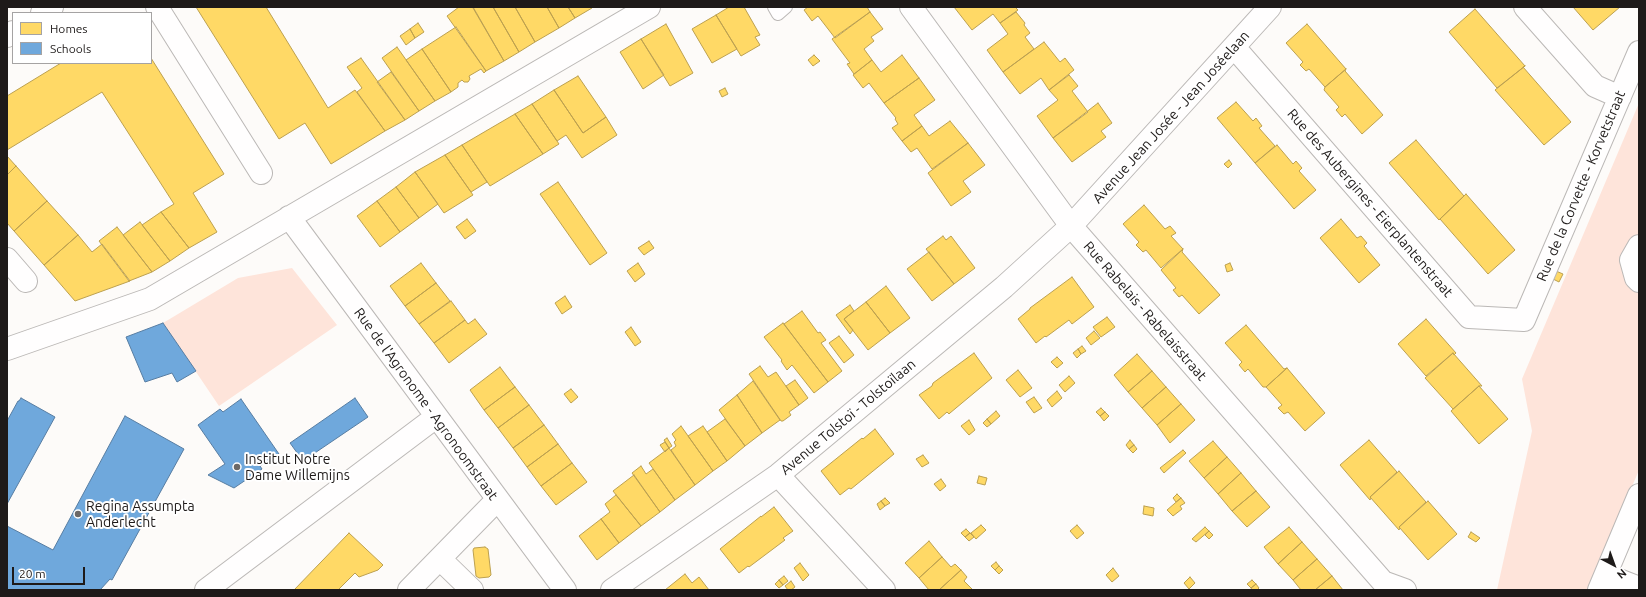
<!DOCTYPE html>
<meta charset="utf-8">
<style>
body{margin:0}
#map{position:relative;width:1646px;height:597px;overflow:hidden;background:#fdfbf9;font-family:Ubuntu,sans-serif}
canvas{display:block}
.frame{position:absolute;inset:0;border:8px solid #1e1a19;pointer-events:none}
.legend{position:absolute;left:12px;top:12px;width:140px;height:52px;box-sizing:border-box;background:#fff;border:1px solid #a5a3a3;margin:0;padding:5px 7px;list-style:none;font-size:12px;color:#1e1a19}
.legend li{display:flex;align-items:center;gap:8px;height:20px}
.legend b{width:20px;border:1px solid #a5a3a3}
.north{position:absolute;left:1594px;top:545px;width:40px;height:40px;-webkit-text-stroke:3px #fff;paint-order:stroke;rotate:139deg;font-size:11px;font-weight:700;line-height:16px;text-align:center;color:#1e1a19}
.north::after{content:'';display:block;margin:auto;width:14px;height:18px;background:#1e1a19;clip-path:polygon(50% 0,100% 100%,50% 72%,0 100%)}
.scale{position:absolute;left:12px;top:567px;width:73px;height:18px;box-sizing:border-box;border:2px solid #1e1a19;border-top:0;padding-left:5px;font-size:12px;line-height:14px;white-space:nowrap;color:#1e1a19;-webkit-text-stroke:3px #fff;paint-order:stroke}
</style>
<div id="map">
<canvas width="1646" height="597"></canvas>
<div class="frame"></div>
<ul class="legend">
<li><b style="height:11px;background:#ffd966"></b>Homes</li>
<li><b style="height:11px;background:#6fa8dc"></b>Schools</li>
</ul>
<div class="north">N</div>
<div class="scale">20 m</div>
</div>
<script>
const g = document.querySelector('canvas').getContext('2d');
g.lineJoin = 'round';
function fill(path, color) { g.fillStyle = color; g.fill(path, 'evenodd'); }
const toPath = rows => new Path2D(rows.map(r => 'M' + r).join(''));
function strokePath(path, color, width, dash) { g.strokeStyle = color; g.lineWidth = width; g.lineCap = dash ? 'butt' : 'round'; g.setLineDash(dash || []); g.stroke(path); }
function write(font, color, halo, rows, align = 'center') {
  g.font = font + ' Ubuntu,sans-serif'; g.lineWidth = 4; g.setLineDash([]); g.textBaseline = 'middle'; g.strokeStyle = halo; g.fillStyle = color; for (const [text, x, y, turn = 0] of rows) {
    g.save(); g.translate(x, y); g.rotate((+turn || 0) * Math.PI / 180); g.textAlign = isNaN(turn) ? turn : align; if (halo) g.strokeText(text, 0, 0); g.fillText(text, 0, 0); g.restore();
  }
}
fill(toPath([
 [1639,103,1639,470,1588,590,1497,590,1532,431,1522,379],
 [292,268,337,325,219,406,163,323,238,278]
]), '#fee4da');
const homes = toPath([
 [196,7,266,7,328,108,355,90,385,131,331,164,305,123,279,139,196,7],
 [459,7,473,7,504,61,486,71,447,16,459,7],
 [476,7,493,7,519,52,504,61,473,8,476,7],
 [493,7,515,7,535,42,519,52,493,7],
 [515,7,547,7,559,28,535,42,515,7],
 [547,7,568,7,575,18,559,28,547,7],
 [568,7,591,7,592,8,575,18,568,7],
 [729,7,744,7,760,35,755,37,760,45,741,56,716,15,729,7],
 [808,7,867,7,870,12,835,38,818,16,812,21,804,10,808,7],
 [954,7,1015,7,1018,10,1000,23,993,14,972,30,954,7],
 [1573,7,1620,7,1593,30,1573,7],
 [1475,9,1525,66,1497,88,1449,32,1475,9],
 [870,12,883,29,871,37,874,41,864,49,872,60,854,74,847,64,850,63,832,39,870,12],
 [1016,12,1025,23,1024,25,1030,33,1025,37,1034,49,1003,72,987,50,1008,34,1000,23,1016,12],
 [716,15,737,49,712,63,692,29,716,15],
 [418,23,424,32,415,38,410,29,418,23],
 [666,24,693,73,670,86,641,39,666,24],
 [1307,24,1346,69,1325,87,1309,69,1306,71,1300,65,1303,62,1286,43,1307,24],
 [456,27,486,71,484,73,481,69,469,76,470,79,468,82,464,82,462,80,458,83,458,87,451,92,422,49,456,27],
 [410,29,415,38,406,45,400,36,410,29],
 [641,39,664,75,643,89,620,52,641,39],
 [1044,42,1060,62,1065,58,1074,70,1049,90,1041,78,1020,94,1003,72,1044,42],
 [397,47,435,101,419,111,382,58,397,47],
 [422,49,451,92,435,101,406,60,422,49],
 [814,55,820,61,813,66,808,60,814,55],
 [902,55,919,78,884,103,869,83,863,88,853,75,872,60,881,72,902,55],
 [151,58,224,174,193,193,217,232,189,248,161,212,174,204,102,92,7,150,7,96,61,63,151,63,151,58],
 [361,58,405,120,385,131,357,92,362,88,347,67,361,58],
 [1525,66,1523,67,1571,122,1544,145,1495,90,1525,66],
 [1346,69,1345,71,1383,115,1362,134,1345,114,1342,117,1336,110,1339,107,1324,90,1325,87,1346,69],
 [391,72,419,111,405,120,377,82,391,72],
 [1069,75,1078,86,1072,91,1088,112,1053,138,1037,116,1058,100,1049,90,1069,75],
 [578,76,606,117,583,133,554,90,578,76],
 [919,78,935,100,914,115,922,126,902,141,892,128,898,124,895,119,896,118,884,103,919,78],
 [725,88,728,94,722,97,719,91,725,88],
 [554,90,583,133,606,117,617,135,582,158,566,135,557,141,532,104,554,90],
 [1236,102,1253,121,1256,118,1262,126,1259,128,1275,146,1255,163,1217,118,1236,102],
 [1098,103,1112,123,1101,131,1106,137,1072,162,1053,138,1098,103],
 [532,104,559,144,543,154,515,114,532,104],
 [515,114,543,154,490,186,462,145,515,114],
 [950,121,968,143,932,169,917,148,911,152,902,141,922,126,929,136,950,121],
 [1416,140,1464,196,1439,220,1389,163,1416,140],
 [968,143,985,165,963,181,971,192,951,206,928,173,968,143],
 [462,145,487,182,471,192,445,155,462,145],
 [1277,145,1293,164,1296,161,1302,168,1299,171,1316,190,1294,209,1255,163,1277,145],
 [445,155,473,195,444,213,415,172,445,155],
 [7,156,16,166,7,175,7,156],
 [1229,160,1232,164,1228,168,1224,164,1229,160],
 [16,166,47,201,14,231,7,223,7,175,16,166],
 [415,172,438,204,419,218,396,187,415,172],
 [558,182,607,253,590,265,540,194,558,182],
 [396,187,419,218,400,232,377,201,396,187],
 [1466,194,1515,250,1488,274,1440,219,1466,194],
 [47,201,78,235,44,265,14,231,47,201],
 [377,201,400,232,380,247,357,216,377,201],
 [1144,205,1165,229,1170,226,1176,233,1171,236,1183,249,1161,268,1146,250,1143,252,1136,245,1139,242,1123,224,1144,205],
 [161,212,189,248,170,261,142,225,161,212],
 [467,219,476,231,465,239,456,227,467,219],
 [1341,219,1357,238,1361,236,1367,243,1364,246,1380,265,1359,283,1320,238,1341,219],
 [140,222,170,261,152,272,123,235,140,222],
 [117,227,121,232,152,272,129,281,99,241,117,227],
 [78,235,92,252,102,244,130,281,75,301,44,265,78,235],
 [943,236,946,240,951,236,975,268,954,284,926,249,943,236],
 [649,241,654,248,644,255,638,248,649,241],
 [1183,249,1182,252,1220,295,1199,314,1182,295,1179,297,1173,290,1176,288,1161,270,1183,249],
 [929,252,954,284,932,301,907,269,929,252],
 [421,263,436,283,405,306,390,286,421,263],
 [638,263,645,274,635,282,627,271,638,263],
 [1230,263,1233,270,1227,272,1225,265,1230,263],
 [1556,271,1563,274,1559,282,1553,279,1556,271],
 [1072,277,1094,307,1072,324,1069,320,1046,337,1045,336,1036,343,1018,319,1030,309,1030,308,1072,277],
 [436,283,450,301,419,324,405,306,436,283],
 [886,286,910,318,890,333,866,302,886,286],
 [565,296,572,307,562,314,555,303,565,296],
 [451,301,465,320,434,343,419,324,451,301],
 [866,302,890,333,868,350,844,319,866,302],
 [850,305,854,311,844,319,853,330,850,334,836,315,850,305],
 [802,311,818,333,820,332,826,340,821,343,842,371,828,382,784,324,802,311],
 [1107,317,1115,327,1101,337,1093,327,1107,317],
 [475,319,487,334,449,363,434,343,465,320,468,324,475,319],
 [1426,319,1456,353,1454,355,1453,353,1426,376,1398,344,1426,319],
 [783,323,828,382,814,393,792,365,787,370,781,361,782,360,764,337,783,323],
 [1246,325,1284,369,1287,368,1266,387,1263,387,1248,369,1245,372,1239,365,1242,362,1225,343,1246,325],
 [631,327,641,342,635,346,625,332,631,327],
 [1094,331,1100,338,1091,345,1086,338,1094,331],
 [839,336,854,355,844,363,829,343,839,336],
 [1082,346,1086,351,1081,354,1078,349,1082,346],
 [1078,349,1081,354,1077,358,1073,353,1078,349],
 [974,353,992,378,950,413,949,414,947,412,939,419,919,395,932,386,933,383,974,353],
 [1453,353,1482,386,1479,386,1453,409,1425,378,1453,353],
 [1137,354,1152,371,1128,392,1114,375,1137,354],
 [1057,357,1063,363,1057,368,1051,362,1057,357],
 [760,366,768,377,776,372,799,405,789,412,791,415,783,421,781,421,749,374,760,366],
 [500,367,515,387,484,410,470,390,500,367],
 [1287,368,1325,413,1305,431,1288,412,1284,414,1278,408,1282,405,1266,387,1287,368],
 [1018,370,1032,388,1020,397,1006,380,1018,370],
 [1152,371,1166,387,1142,408,1128,392,1152,371],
 [1069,376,1075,383,1065,392,1059,385,1069,376],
 [795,380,808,398,799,405,786,386,795,380],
 [753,381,780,420,762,433,737,395,753,381],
 [1479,386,1508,419,1479,444,1451,411,1479,386],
 [515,387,529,405,498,428,484,410,515,387],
 [1166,387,1181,404,1157,425,1142,408,1166,387],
 [571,389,578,397,571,403,564,394,571,389],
 [1057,391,1062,398,1052,407,1047,400,1057,391],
 [737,395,762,433,745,446,719,410,737,395],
 [1034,397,1042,408,1034,413,1026,402,1034,397],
 [1181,404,1195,420,1170,443,1157,425,1181,404],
 [529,405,544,425,513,448,498,428,529,405],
 [1101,408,1105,412,1100,416,1096,412,1101,408],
 [996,411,1000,416,991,424,987,419,996,411],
 [1105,412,1109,416,1104,421,1100,416,1105,412],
 [725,419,745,446,727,461,707,432,725,419],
 [987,419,991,424,987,427,983,423,987,419],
 [969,420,975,430,969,435,961,426,969,420],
 [544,425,558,444,527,467,513,448,544,425],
 [681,426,713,471,695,485,671,450,676,446,674,442,676,440,672,434,681,426],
 [703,426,727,461,713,471,688,436,703,426],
 [875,429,894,454,851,489,849,488,840,495,821,471,862,438,863,439,875,429],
 [667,438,672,446,669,448,664,440,667,438],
 [1130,440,1134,445,1129,449,1126,445,1130,440],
 [1369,440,1397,472,1370,497,1371,498,1370,500,1340,465,1369,440],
 [1213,441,1227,457,1204,478,1189,461,1213,441],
 [665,442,669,448,665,452,660,445,665,442],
 [558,444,572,463,541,486,527,467,558,444],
 [1134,445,1137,449,1133,453,1129,449,1134,445],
 [669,448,695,485,675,500,649,463,669,448],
 [1183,450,1186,453,1164,473,1160,468,1183,450],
 [923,455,929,463,922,467,916,459,923,455],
 [1227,457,1241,473,1218,494,1204,478,1227,457],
 [572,463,587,482,556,505,541,486,572,463],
 [641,466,646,474,653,469,675,500,660,512,632,473,641,466],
 [1399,471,1426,502,1399,527,1400,528,1399,530,1370,497,1399,471],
 [1241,473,1256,491,1232,511,1218,494,1241,473],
 [634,475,660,512,641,526,613,491,634,475],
 [979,476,987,478,985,485,977,483,979,476],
 [941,479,946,486,940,491,934,484,941,479],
 [1256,491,1270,507,1247,527,1232,511,1256,491],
 [1177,494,1181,498,1176,502,1173,498,1177,494],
 [616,495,641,526,619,543,601,519,610,512,605,504,616,495],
 [885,498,890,503,885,506,881,501,885,498],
 [1181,498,1185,503,1180,506,1182,509,1173,516,1167,510,1181,498],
 [881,501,885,506,880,510,877,504,881,501],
 [1428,501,1457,534,1428,560,1399,527,1428,501],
 [1144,506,1154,508,1153,516,1143,514,1144,506],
 [774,507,793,531,783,538,785,540,749,567,748,566,739,573,720,549,761,516,761,517,774,507],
 [601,519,619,543,597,560,579,536,601,519],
 [981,525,986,530,976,539,971,533,981,525],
 [1077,525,1084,533,1077,539,1070,531,1077,525],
 [1205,527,1209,531,1196,542,1192,539,1205,527],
 [1289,527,1302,542,1278,564,1264,547,1289,527],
 [966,529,970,533,965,537,961,533,966,529],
 [1209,531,1213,535,1209,539,1205,535,1209,531],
 [1471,532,1480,538,1476,542,1468,537,1471,532],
 [349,533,383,565,378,570,359,577,355,573,338,590,294,590,349,533],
 [970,533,974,537,969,541,965,537,970,533],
 [929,541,942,557,919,578,905,563,929,541],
 [1302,542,1317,559,1293,580,1278,564,1302,542],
 [485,547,488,549,491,575,489,577,479,578,476,576,473,550,474,548,485,547],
 [942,557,951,567,955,564,961,570,939,590,929,590,919,578,942,557],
 [1317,559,1332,576,1315,590,1301,590,1293,580,1317,559],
 [996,562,999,566,995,570,991,566,996,562],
 [800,563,809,575,803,581,794,568,800,563],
 [999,566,1003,570,999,574,995,570,999,566],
 [1113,568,1119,576,1112,582,1106,575,1113,568],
 [961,570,967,577,964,581,973,590,939,590,961,570],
 [685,574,692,583,699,577,709,590,665,590,685,574],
 [784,576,788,581,783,585,779,580,784,576],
 [1332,576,1343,590,1315,590,1332,576],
 [1190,577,1195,583,1189,589,1184,583,1190,577],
 [779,580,783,585,779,588,775,584,779,580],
 [1252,580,1256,584,1251,588,1247,584,1252,580],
 [791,581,795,587,791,590,788,590,785,586,791,581],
 [1256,584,1259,588,1257,590,1252,590,1251,588,1256,584]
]);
fill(homes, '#ffd966');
strokePath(homes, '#bca04f', 1);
const schools = toPath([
 [163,323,196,371,177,382,172,373,145,382,126,337,163,323],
 [21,398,55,417,7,504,7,421,18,401,19,401,21,398],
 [355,398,368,417,303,461,290,443,355,398],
 [241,399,279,454,260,466,262,469,234,488,208,475,225,464,198,425,220,409,223,412,241,399],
 [125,416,184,449,112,580,110,579,100,590,7,590,7,526,53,550,125,416]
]);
fill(schools, '#6fa8dc');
strokePath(schools, '#577da2', 1);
const service = toPath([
 [774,7,778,14,786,7]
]);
const minor = toPath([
 [157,7,261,173],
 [911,7,1071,226,1383,582,1405,590],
 [1525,7,1595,86,1620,97],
 [42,13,52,7],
 [7,36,13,32],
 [1234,47,1469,317,1524,320,1639,52],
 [289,217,565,590],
 [1639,246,1631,260,1636,278,1639,281],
 [7,259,26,281],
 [7,349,150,299,649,7],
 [778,475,884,590],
 [440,559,472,590],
 [1606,575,1639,588],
 [206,590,436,417],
 [409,590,497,500],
 [612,590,778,475,1004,287,1071,226,1270,7],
 [1599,590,1639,495]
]);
strokePath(service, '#bbb8b6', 14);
strokePath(minor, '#bbb8b6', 24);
strokePath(service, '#fffefe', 12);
strokePath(minor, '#fffefe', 22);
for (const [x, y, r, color] of [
 [237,467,4,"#6c6967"],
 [78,514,4,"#6c6967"]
]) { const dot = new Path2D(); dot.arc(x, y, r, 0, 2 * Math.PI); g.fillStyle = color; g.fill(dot); strokePath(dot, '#fff', 1.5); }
write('14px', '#1e1a19', '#fff', [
 ["Avenue Jean Josée - Jean Joséelaan",1171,117,-48],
 ["Rue de la Corvette - Korvetstraat",1581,186,-67],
 ["Rue des Aubergines - Eierplantenstraat",1370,203,49],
 ["Rue Rabelais - Rabelaisstraat",1145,311,49],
 ["Rue de l'Agronome - Agronoomstraat",426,404,54],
 ["Avenue Tolstoï - Tolstoïlaan",848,417,-40]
]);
write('14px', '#1e1a19', '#fff', [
 ["Institut Notre",245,459],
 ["Dame Willemijns",245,475],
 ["Regina Assumpta",86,506],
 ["Anderlecht",86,522]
], 'left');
</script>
